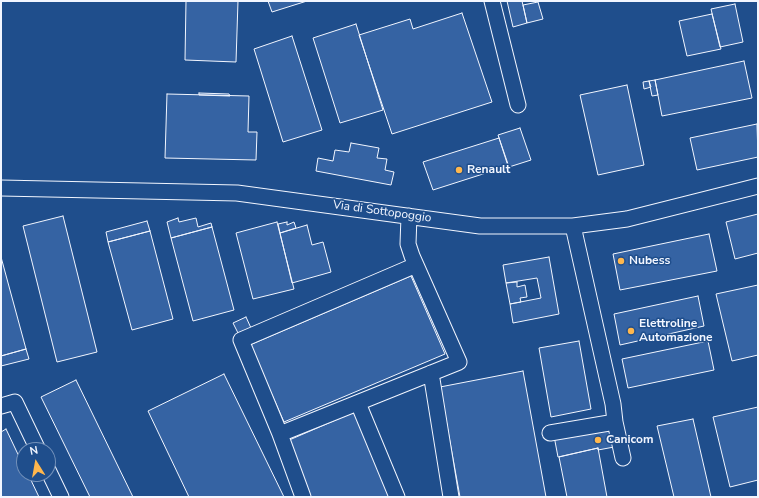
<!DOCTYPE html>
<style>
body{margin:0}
#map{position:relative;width:759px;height:498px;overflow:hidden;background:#1f4e8c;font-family:"Nunito Sans",sans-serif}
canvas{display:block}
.frame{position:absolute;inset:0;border:2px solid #f2f6ff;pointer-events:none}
.north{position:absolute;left:16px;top:442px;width:40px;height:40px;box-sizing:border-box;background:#1f4e8c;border:1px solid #7391ba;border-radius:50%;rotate:349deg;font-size:11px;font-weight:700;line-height:16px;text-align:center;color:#f2f6ff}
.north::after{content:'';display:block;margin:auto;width:14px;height:18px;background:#ffb74d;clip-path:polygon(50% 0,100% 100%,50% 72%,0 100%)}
</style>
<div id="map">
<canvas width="759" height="498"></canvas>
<div class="frame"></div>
<div class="north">N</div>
</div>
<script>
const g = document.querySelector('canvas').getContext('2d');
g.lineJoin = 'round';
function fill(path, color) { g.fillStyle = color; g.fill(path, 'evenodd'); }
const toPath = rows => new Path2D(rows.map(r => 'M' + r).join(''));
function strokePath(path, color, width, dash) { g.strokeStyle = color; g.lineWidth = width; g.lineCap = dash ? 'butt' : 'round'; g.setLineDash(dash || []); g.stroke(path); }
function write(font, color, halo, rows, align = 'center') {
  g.font = font + ' "Nunito Sans",sans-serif'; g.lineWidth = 3; g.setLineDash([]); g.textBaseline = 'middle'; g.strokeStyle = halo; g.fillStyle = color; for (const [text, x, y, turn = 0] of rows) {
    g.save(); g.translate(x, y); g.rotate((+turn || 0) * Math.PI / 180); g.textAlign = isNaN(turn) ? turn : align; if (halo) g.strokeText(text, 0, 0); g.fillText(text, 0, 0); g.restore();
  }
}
const building = toPath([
 [186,1,238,1,236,62,185,60,186,1],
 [268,1,307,1,272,12,268,1],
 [507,1,522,1,527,23,513,27,507,1],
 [538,2,543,19,527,23,523,5,538,2],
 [735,4,743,42,720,47,711,9,735,4],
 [462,13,492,102,392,134,359,35,410,19,413,29,462,13],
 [712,14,721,49,687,56,679,21,712,14],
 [356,24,383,110,340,123,313,38,356,24],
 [292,36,322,130,283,142,254,49,292,36],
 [744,61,752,98,662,116,655,80,744,61],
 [655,80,658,95,652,96,649,81,655,80],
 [649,81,651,87,644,89,643,82,649,81],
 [627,85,644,165,598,175,580,95,627,85],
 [199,93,229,94,230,96,199,95,199,93],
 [167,94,249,96,248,132,257,132,256,160,165,158,167,94],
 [757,124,758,157,697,170,690,138,757,124],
 [520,128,531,160,509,167,498,135,520,128],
 [499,138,508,166,433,190,423,162,499,138],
 [351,143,379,148,377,158,387,159,385,170,394,172,391,185,316,171,318,158,333,161,335,150,349,152,351,143],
 [758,214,758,253,735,259,726,222,758,214],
 [63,216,97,352,57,362,23,226,63,216],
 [178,218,179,222,196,218,198,227,211,223,212,227,171,238,167,222,178,218],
 [147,221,150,231,108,242,106,232,147,221],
 [277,222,294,289,253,299,236,233,277,222],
 [287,222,287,225,294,222,296,228,280,233,278,224,287,222],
 [307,225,312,245,323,242,331,272,292,283,280,233,307,225],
 [212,227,234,310,193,321,171,238,212,227],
 [150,231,173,319,132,330,108,242,150,231],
 [709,234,717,271,620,290,613,254,709,234],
 [1,257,26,349,1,356,1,257],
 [549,257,559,314,513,323,510,304,541,298,537,278,506,283,503,265,549,257],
 [411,276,445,354,284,422,250,345,411,276],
 [517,282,517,287,525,285,527,297,520,298,521,302,510,304,506,283,517,282],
 [758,285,758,355,732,361,716,294,758,285],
 [698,296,704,326,620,345,614,314,698,296],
 [246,317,251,328,238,333,233,323,246,317],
 [579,341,591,409,551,417,539,348,579,341],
 [708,341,714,370,628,388,622,359,708,341],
 [26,349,29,359,1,366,1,356,26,349],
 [523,371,546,497,460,497,440,387,523,371],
 [224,374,284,497,189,497,148,411,224,374],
 [76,380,133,497,90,497,41,397,76,380],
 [758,407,758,480,730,487,713,417,758,407],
 [354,412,391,497,311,497,287,441,354,412],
 [693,419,711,497,674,497,657,426,693,419],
 [610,426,614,447,598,450,598,448,558,457,554,436,610,426],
 [6,429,24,467,24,474,28,474,39,497,1,497,1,432,6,429],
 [598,448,607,497,567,497,559,457,598,448]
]);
fill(building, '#3563a3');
strokePath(building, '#f2f6ff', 1);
const minor = toPath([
 [492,1,518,105],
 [1,188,237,193,480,226,573,226,627,219,758,186],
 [409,216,408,244,412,256,416,265,459,362,280,434,241,340,416,265],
 [431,373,451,497],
 [358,403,397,497],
 [1,406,15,402,38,450],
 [615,422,623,458],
 [550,433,615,422,613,404,573,226],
 [280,434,303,497],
 [48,470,61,497]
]);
strokePath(minor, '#f2f6ff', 17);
strokePath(minor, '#1f4e8c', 15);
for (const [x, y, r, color] of [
 [459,170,4,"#ffb74d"],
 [621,261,4,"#ffb74d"],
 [631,331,4,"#ffb74d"],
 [598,440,4,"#ffb74d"]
]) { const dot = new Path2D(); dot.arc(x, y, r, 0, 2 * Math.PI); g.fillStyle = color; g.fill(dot); strokePath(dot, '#1f4e8c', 1.5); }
write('bold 12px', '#f2f6ff', '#1f4e8c', [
 ["Renault",467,170],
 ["Nubess",629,261],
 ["Elettroline",639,324],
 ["Automazione",639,338],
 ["Canicom",606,440]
], 'left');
write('12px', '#f2f6ff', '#1f4e8c', [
 ["Via di Sottopoggio",382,212,8]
]);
</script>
